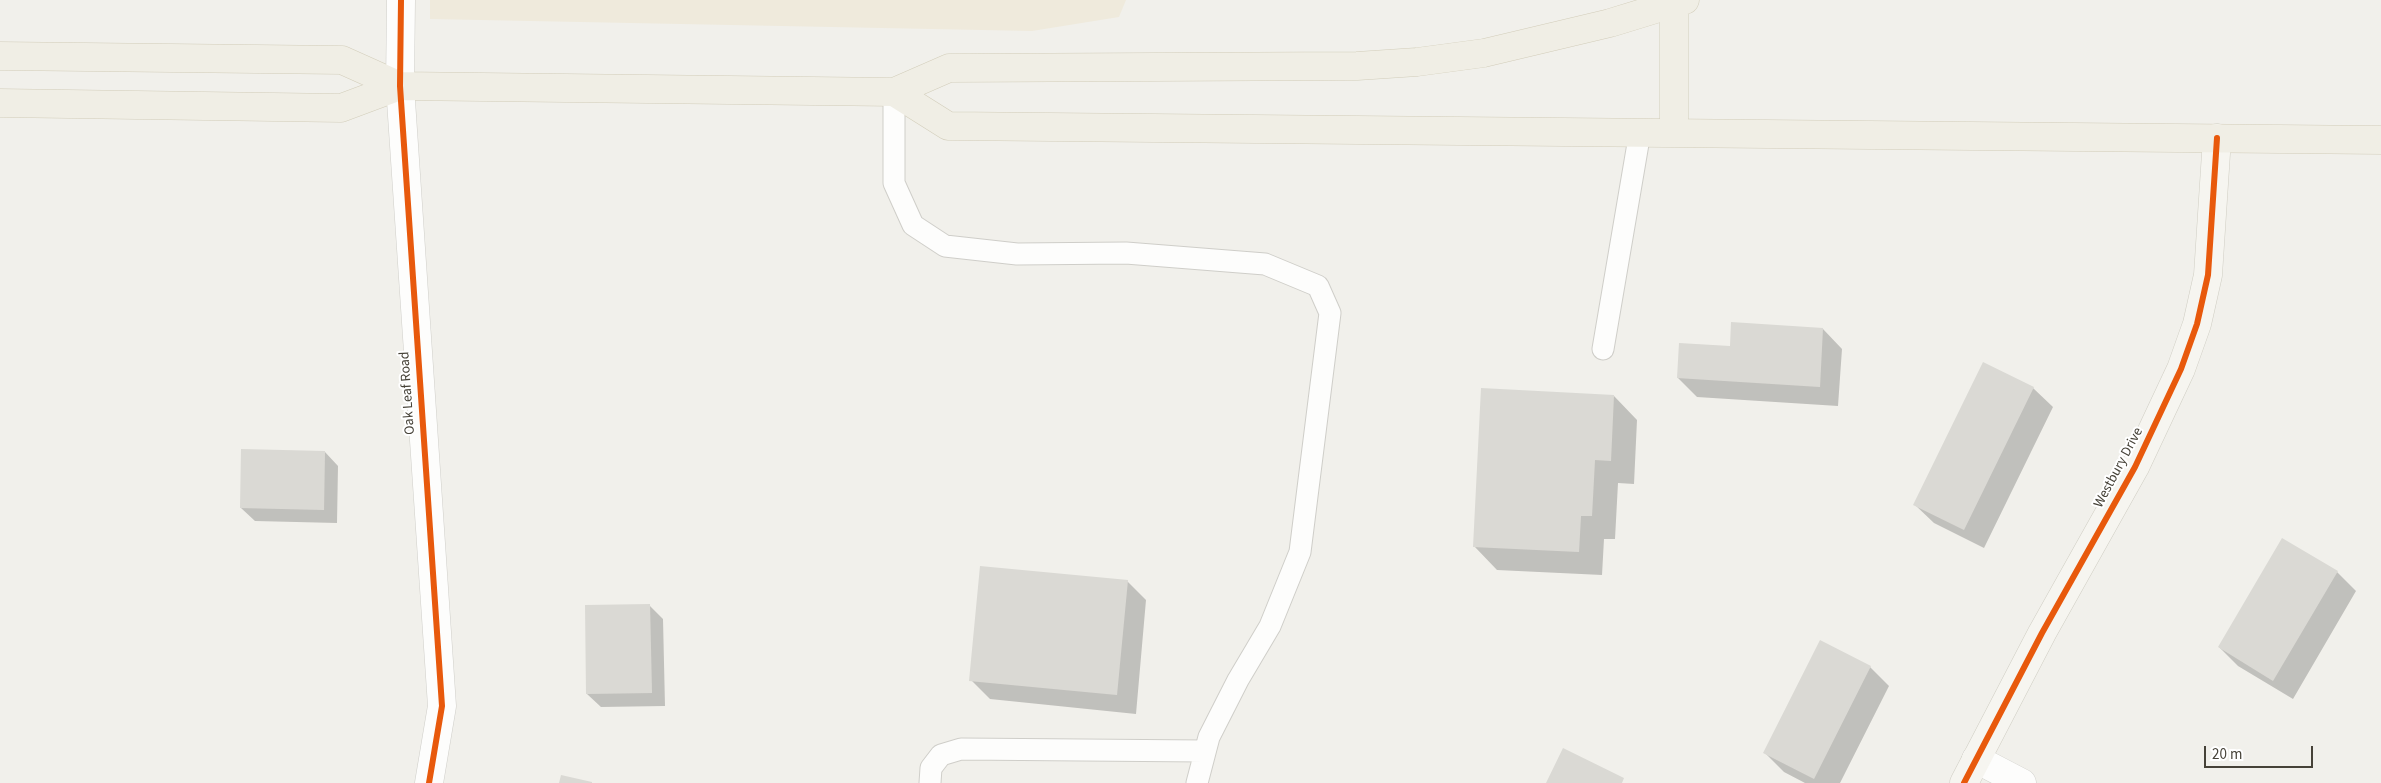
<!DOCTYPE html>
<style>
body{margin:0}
#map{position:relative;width:2381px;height:783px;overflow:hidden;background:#f1f0eb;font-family:"Source Sans 3",sans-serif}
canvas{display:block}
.scale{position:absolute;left:2204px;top:746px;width:109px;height:22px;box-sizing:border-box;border:2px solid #464238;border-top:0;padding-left:6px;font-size:15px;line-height:18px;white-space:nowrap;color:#464238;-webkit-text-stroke:4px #fff;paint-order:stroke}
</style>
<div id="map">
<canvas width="2381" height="783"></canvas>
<div class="scale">20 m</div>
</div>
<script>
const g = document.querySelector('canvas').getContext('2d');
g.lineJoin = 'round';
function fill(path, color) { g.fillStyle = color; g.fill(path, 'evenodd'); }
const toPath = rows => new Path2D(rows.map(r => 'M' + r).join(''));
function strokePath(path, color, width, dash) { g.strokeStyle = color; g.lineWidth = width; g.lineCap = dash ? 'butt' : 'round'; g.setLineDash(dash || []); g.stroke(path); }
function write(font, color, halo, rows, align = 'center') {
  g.font = font + ' "Source Sans 3",sans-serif'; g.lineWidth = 4; g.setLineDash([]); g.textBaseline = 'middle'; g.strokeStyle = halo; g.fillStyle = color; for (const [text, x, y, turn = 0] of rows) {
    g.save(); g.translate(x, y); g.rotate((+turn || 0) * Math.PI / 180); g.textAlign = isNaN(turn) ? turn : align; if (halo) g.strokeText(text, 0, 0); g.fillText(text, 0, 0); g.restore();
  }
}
fill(toPath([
 [430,0,1126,0,1119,17,1032,31,430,19]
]), '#efeadc');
fill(toPath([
 [1823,329,1842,349,1838,406,1697,397,1678,378],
 [2033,388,2053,407,1984,548,1934,523,1914,504],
 [1614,396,1637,420,1634,484,1618,483,1615,539,1604,539,1602,575,1497,570,1474,546],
 [325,452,338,466,337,523,255,521,241,508],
 [2337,572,2356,591,2293,699,2238,666,2219,647],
 [1127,581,1146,600,1136,714,990,699,971,680],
 [650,606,663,619,665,706,601,707,587,694],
 [1870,667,1889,686,1840,783,1805,783,1784,772,1765,753]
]), '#0003');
fill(toPath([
 [1731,322,1823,328,1820,387,1677,378,1679,343,1730,346],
 [1983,362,2034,387,1964,530,1913,505],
 [1481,388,1614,395,1611,461,1595,460,1592,516,1581,516,1579,552,1473,547],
 [241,449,325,451,324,510,240,508],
 [2282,538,2338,571,2273,681,2218,647],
 [980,566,1128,580,1117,695,969,681],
 [650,604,652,693,586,694,585,605],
 [1820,640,1871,666,1814,779,1763,753],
 [1563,748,1624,778,1622,783,1546,783],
 [561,775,592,782,592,783,559,783]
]), '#dad9d4');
const lane = toPath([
 [894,92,894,183,913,225,945,246,1017,254,1126,253,1265,264,1318,286,1330,313,1300,552,1270,626,1238,680,1209,737,1197,783],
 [1603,349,1640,132],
 [930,783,931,768,941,755,961,749,1204,751]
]);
const street = toPath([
 [401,0,400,86,442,706,429,783],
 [1976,759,2022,783]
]);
const secondary = toPath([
 [1964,783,2042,633,2135,467,2181,369,2197,324,2208,275,2217,138]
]);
const primary = toPath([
 [0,56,342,60,400,86],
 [894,92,948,126,2381,140],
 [0,103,341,108,400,86,894,92,949,68,1357,66,1417,62,1484,53,1610,23,1685,0],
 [1674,133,1674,3]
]);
strokePath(lane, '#cfcec9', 23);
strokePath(street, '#cfcec9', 29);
strokePath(secondary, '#cfcdc3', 29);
strokePath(primary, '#d2cdba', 29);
strokePath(lane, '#fdfdfc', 21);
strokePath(street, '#fdfdfc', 28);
strokePath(secondary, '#f6f5f0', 28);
strokePath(primary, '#f0eee5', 28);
strokePath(toPath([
 [401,0,400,86,442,706,429,783],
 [1964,783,2042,633,2135,467,2181,369,2197,324,2208,275,2217,138]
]), '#e8590c', 6);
write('14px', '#464238', '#fff', [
 ["Oak Leaf Road",408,393,-94],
 ["Westbury Drive",2119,468,-62]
]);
</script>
